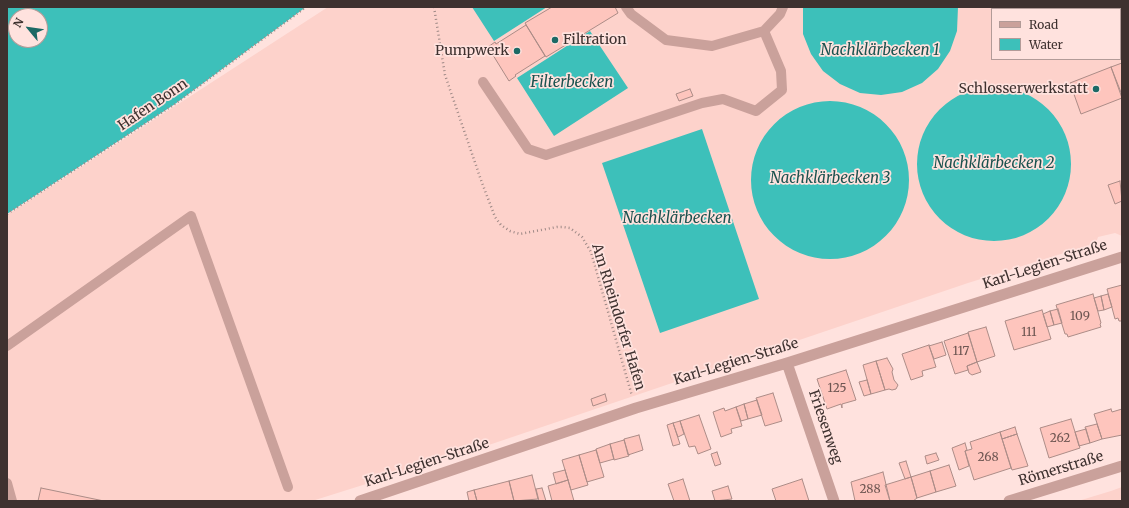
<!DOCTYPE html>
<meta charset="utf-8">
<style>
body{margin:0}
#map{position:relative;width:1129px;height:508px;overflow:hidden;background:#ffe2de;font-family:Merriweather,serif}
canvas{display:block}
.frame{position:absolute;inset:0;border:8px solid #3e312f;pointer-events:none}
.legend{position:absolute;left:991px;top:8px;width:130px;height:52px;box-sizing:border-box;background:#ffe2de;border:1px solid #b29b98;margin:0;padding:5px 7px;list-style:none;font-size:12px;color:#3e312f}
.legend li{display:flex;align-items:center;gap:8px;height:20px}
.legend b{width:20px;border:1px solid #b29b98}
.north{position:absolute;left:8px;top:8px;width:40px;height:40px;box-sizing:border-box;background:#ffe2de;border:1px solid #b29b98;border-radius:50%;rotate:299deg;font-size:11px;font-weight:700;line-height:16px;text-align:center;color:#3e312f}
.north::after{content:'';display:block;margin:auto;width:14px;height:18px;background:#1c6965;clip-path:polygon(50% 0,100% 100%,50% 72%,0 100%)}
</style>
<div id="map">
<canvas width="1129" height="508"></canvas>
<div class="frame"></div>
<ul class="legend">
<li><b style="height:5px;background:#caa19b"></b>Road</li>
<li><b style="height:11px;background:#3dc0ba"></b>Water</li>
</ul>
<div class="north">N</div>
</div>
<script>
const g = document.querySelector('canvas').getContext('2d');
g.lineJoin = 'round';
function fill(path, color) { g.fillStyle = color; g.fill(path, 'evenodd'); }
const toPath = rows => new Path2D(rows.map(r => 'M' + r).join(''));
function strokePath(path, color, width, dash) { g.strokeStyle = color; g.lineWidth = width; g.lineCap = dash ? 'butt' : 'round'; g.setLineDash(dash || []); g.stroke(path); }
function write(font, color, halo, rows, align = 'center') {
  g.font = font + ' Merriweather,serif'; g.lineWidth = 3.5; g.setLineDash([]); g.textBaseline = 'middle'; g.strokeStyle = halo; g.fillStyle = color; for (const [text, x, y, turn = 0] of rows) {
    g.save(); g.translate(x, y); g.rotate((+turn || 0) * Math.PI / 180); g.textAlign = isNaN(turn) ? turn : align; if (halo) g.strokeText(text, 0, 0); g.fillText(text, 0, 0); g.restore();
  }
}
fill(toPath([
 [328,7,1122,7,1122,236,1115,233,1098,237,1096,243,968,283,471,451,312,501,7,501,7,215],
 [992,9,1120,9,1120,59,992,59],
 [1122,487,1122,501,1078,501,1111,491]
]), '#fdd2cb');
fill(toPath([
 [7,7,306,7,175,104,7,214],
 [16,16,40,16,40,40,16,40],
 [472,7,547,7,494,41],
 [803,7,958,7,957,31,950,51,938,69,922,83,902,92,881,95,860,93,840,84,823,71,811,54,803,34],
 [590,31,628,88,554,136,517,78],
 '917 164a77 77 0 1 1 154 0a77 77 0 1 1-154 0Z',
 '751 180a79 79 0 1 1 158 0a79 79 0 1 1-158 0Z',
 [702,129,759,299,660,333,602,163]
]), '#3dc0ba');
const building = toPath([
 [552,7,615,7,618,13,546,57,525,23,552,7],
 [1006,7,1042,7,1043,9,1006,9,1006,7],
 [1122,13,1122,42,1120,43,1120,14,1122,13],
 [526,25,545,56,515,75,516,76,509,81,488,47,495,42,496,44,526,25],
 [1122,63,1122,95,1111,67,1122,63],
 [1111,67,1122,98,1081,114,1070,83,1111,67],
 [690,89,693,96,679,101,676,94,690,89],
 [1120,181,1122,201,1115,204,1108,185,1120,181],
 [1122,285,1122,321,1119,321,1118,318,1115,319,1107,289,1122,285],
 [1093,294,1101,323,1100,324,1101,327,1068,337,1067,334,1065,334,1056,305,1093,294],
 [1108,294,1112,307,1104,310,1101,296,1108,294],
 [1101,296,1104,310,1098,311,1094,298,1101,296],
 [1058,309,1062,323,1054,325,1050,311,1058,309],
 [1042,310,1051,339,1014,350,1005,321,1042,310],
 [1050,311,1054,325,1047,327,1043,314,1050,311],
 [986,327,995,356,977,362,968,332,986,327],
 [968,333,977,362,967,366,968,370,955,374,944,341,968,333],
 [942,342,946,355,934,359,929,346,942,342],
 [929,345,936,367,922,371,923,376,911,380,902,354,929,345],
 [887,358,893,369,892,372,894,380,898,385,896,389,892,390,889,389,885,390,876,361,887,358],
 [876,361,885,390,871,394,863,365,876,361],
 [977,362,981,372,972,375,969,373,967,366,977,362],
 [846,370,856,400,842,404,842,408,841,404,827,409,817,379,846,370],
 [867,380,871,394,864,396,859,382,867,380],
 [773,393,782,421,765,426,756,398,773,393],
 [605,394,607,401,593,406,591,399,605,394],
 [757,400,762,415,748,419,744,404,757,400],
 [744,404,748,419,741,421,736,407,744,404],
 [736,407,742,426,731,429,732,433,721,437,713,412,724,408,725,411,736,407],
 [1111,409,1112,412,1122,409,1122,435,1102,439,1094,414,1111,409],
 [699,415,711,449,698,454,695,446,689,447,680,421,699,415],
 [1071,419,1080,448,1049,458,1040,428,1071,419],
 [680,421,684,434,678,437,673,423,680,421],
 [673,423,680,444,673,446,667,425,673,423],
 [1097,424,1102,439,1090,443,1085,427,1097,424],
 [1015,427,1017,434,1002,439,1000,432,1015,427],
 [1086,429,1090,443,1079,446,1075,432,1086,429],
 [1000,432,1011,468,974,480,965,451,972,449,970,442,1000,432],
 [1017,434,1028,466,1012,470,1002,439,1017,434],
 [639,435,643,450,628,455,624,439,639,435],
 [624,440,629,456,614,460,610,444,624,440],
 [965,443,967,450,965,451,969,466,959,470,952,448,965,443],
 [610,444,614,459,600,463,596,449,610,444],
 [596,450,604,477,587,482,579,455,596,450],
 [717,452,721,464,715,466,711,454,717,452],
 [936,453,939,460,927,464,925,456,936,453],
 [579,455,588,485,571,490,562,460,579,455],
 [906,461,911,477,905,479,899,463,906,461],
 [949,465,956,486,936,492,930,471,949,465],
 [565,470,568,480,556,484,553,473,565,470],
 [930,471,936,492,917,498,911,477,930,471],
 [883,472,890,501,855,501,851,482,883,472],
 [532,475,538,499,514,501,509,481,532,475],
 [911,477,917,498,913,501,890,501,885,485,911,477],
 [683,479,690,501,674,501,668,484,683,479],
 [802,479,809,501,776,501,772,489,802,479],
 [568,480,574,501,552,501,548,486,568,480],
 [509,481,514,501,477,501,474,490,509,481],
 [728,486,732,499,715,501,712,491,728,486],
 [41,488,104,501,38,501,41,488],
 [542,488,546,501,539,501,536,489,542,488],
 [474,490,477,501,469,501,467,492,474,490]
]);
fill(building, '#fec5bd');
strokePath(building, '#ac8c87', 1);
strokePath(toPath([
 [434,7,445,75,481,180,495,217,501,225,510,231,520,234,557,227,563,227,570,228,582,237,591,252,632,396],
 [7,214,175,104,306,7]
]), '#9e8986', 2.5, [1, 3]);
strokePath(toPath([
 [626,7,631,14,666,40,712,46,764,31,780,14,783,7],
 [483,82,528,149,546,155,702,103,723,99,756,111,782,90,781,71,764,31],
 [7,346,191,216,288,487],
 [7,483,12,501]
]), '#caa19b', 10);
strokePath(toPath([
 [787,363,834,501],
 [360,501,636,408,787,363,1122,257]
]), '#caa19b', 11);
strokePath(toPath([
 [1009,501,1122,466]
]), '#caa19b', 11);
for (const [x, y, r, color] of [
 [555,40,4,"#1c6965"],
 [517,51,4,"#1c6965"],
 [1096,89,4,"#1c6965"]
]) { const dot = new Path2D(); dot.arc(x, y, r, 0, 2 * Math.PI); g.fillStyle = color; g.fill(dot); strokePath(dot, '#ffe2de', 1.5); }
write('12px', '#6e5652', null, [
 ["109",1080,317],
 ["111",1029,333],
 ["117",961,352],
 ["125",837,389],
 ["262",1060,439],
 ["268",988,458],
 ["288",870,490]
]);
write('14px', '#3e312f', '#ffe2de', [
 ["Filtration",563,40,"left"],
 ["Pumpwerk",509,51],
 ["Schlosserwerkstatt",1088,89]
], 'right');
write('14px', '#3e312f', '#ffe2de', [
 ["Hafen Bonn",153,105,-34],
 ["Karl-Legien-Straße",1045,265,-18],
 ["Am Rheindorfer Hafen",618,317,73],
 ["Karl-Legien-Straße",736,362,-17],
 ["Friesenweg",825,427,71],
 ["Karl-Legien-Straße",427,463,-18],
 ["Römerstraße",1061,469,-17]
]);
write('italic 15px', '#1b524f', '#ffe2de', [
 ["Nachklärbecken 1",880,51],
 ["Filterbecken",572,83],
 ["Nachklärbecken 2",994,164],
 ["Nachklärbecken 3",830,179],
 ["Nachklärbecken",677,219]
]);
</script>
